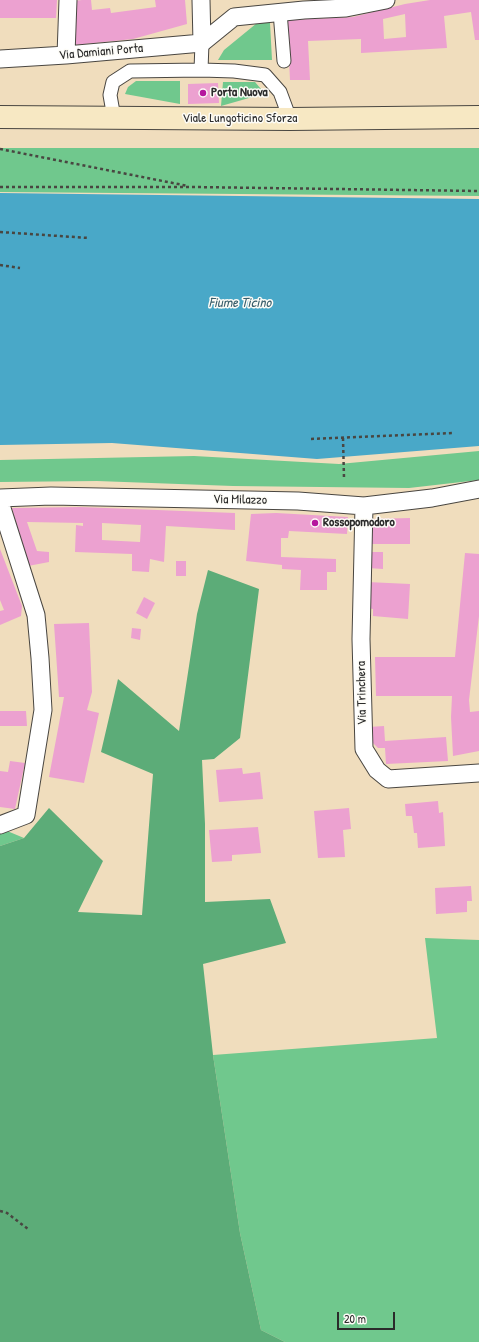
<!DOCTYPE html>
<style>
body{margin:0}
#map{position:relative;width:479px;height:1342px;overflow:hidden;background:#f0ddbd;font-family:"Patrick Hand",sans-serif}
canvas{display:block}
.scale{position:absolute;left:337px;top:1312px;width:58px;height:18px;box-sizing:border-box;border:2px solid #2b2b2b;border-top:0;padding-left:5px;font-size:12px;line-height:14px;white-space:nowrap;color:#2b2b2b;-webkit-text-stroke:3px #fdfcf7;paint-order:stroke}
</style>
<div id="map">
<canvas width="479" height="1342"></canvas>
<div class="scale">20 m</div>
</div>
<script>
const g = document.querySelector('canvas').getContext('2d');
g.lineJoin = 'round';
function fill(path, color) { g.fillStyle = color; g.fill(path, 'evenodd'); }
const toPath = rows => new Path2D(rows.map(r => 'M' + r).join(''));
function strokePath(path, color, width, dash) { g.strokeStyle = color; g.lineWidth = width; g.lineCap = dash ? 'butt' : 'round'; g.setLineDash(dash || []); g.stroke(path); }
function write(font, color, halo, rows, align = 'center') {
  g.font = font + ' "Patrick Hand",sans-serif'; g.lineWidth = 3; g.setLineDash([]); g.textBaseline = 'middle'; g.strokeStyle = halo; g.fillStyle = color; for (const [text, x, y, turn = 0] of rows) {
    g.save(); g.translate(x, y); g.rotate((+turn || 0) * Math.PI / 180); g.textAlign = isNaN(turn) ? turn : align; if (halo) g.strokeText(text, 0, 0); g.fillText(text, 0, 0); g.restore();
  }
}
fill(toPath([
 [257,23,270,23,272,60,218,60,224,50],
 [136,81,180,81,180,104,125,94,128,87],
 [223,82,255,82,261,89,263,94,221,106],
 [0,148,479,148,479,196,0,192],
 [479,451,479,480,409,488,233,486,97,481,0,482,0,460,194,456,339,464],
 [0,828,24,838,0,846],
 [425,938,479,940,479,1342,285,1342,261,1330,240,1233,213,1055,437,1038]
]), '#70c88d');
fill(toPath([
 [208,570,259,589,240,738,214,759,202,760,205,824,205,902,270,899,286,943,203,964,213,1055,240,1233,261,1330,285,1342,0,1342,0,846,24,838,49,808,103,861,78,912,142,915,153,774,101,752,118,679,179,731,197,614]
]), '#5cac78');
fill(toPath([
 [0,193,479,199,479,446,317,459,112,443,0,445]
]), '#49a8c8');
fill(toPath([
 [0,0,57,0,56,18,0,18],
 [82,0,91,0,92,10,110,8,111,13,156,7,155,0,185,0,187,24,133,39,75,45,74,1],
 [430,0,479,0,479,40,475,40,471,12,444,16,447,48,361,53,361,39,308,41,310,80,290,80,287,20,353,17,405,4],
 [405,14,406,37,384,39,383,19],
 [218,83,219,103,188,104,188,84],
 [80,507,235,513,235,530,166,526,164,562,150,559,149,572,132,571,132,554,75,552,76,525,83,526,83,523,27,522,37,551,49,552,49,562,28,566,12,508],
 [102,523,141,525,140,542,102,540],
 [276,513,348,517,347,534,289,531,288,538,281,538,281,557,336,559,336,572,327,572,327,590,300,590,301,570,282,569,282,565,246,561,251,514],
 [410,518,410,544,369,544,371,519],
 [0,549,22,606,21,616,0,625,0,611,4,610,0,600],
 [369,552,383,552,383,569,368,568],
 [465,553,479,554,479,616,469,700,470,712,479,711,479,751,453,756,451,717,452,696,376,696,375,657,455,657],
 [176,561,186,561,186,576,176,576],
 [367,582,410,584,408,619,373,616,373,609,366,608],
 [144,597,155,603,147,619,136,613],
 [89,623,92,692,87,710,99,713,84,783,49,777,64,697,59,697,54,624],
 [132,628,141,629,140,640,131,638],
 [0,711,26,711,27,726,0,726],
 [384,726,385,741,446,737,448,761,386,764,385,748,378,748,369,739,369,727],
 [10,761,25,763,15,809,0,807,0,771,8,772],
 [242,768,243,774,260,772,263,799,219,802,216,770],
 [438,801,439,813,443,812,445,846,418,848,417,833,414,833,412,816,406,816,405,804],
 [349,808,351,829,343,830,345,857,318,858,314,811],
 [258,827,261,853,232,855,232,861,212,862,209,830],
 [471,886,472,901,467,901,467,912,436,914,435,888]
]), '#eca1d0');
const pedestrian = toPath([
 [280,12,284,61],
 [201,70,234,71,265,75,280,92,290,119],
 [114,118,110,95,113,82,130,71,201,70,202,43]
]);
const minor = toPath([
 [201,0,202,43],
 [202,43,234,17,304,10,346,8,386,0],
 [66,55,68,0],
 [0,59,66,55,202,43],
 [0,498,51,496,298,501,364,506,432,498,479,489],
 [0,502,36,615,40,658,43,710,26,815,0,825],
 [364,506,361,639,364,749,377,770,388,779,479,773]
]);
const secondary = toPath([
 [0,117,290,119,479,117]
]);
strokePath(pedestrian, '#494641', 15);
strokePath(minor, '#494641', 19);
strokePath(secondary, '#494641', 24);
strokePath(toPath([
 [0,149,188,186],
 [0,187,194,187,479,191],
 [0,232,89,238],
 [0,265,20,268],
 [343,438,344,478],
 [311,439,453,433],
 [0,1211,7,1213,28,1229]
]), '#494641', 2.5, [3, 3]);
strokePath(pedestrian, '#fff', 13);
strokePath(minor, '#fff', 17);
strokePath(secondary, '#f7e8c3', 22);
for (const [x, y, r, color] of [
 [203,93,4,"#b5179e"],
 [315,523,4,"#b5179e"]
]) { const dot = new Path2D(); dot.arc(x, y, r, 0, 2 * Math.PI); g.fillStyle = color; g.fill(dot); strokePath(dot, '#fdfcf7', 1.5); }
write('13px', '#2b2b2b', '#fdfcf7', [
 ["Via Damiani Porta",101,52,-5],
 ["Viale Lungoticino Sforza",240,119],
 ["Via Milazzo",240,500,1],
 ["Via Trinchera",362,693,-91]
]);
write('bold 13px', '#2b2b2b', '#fdfcf7', [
 ["Porta Nuova",211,93],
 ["Rossopomodoro",323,523]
], 'left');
write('italic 14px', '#375d6a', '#fdfcf7', [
 ["Fiume Ticino",240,303]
]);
</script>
